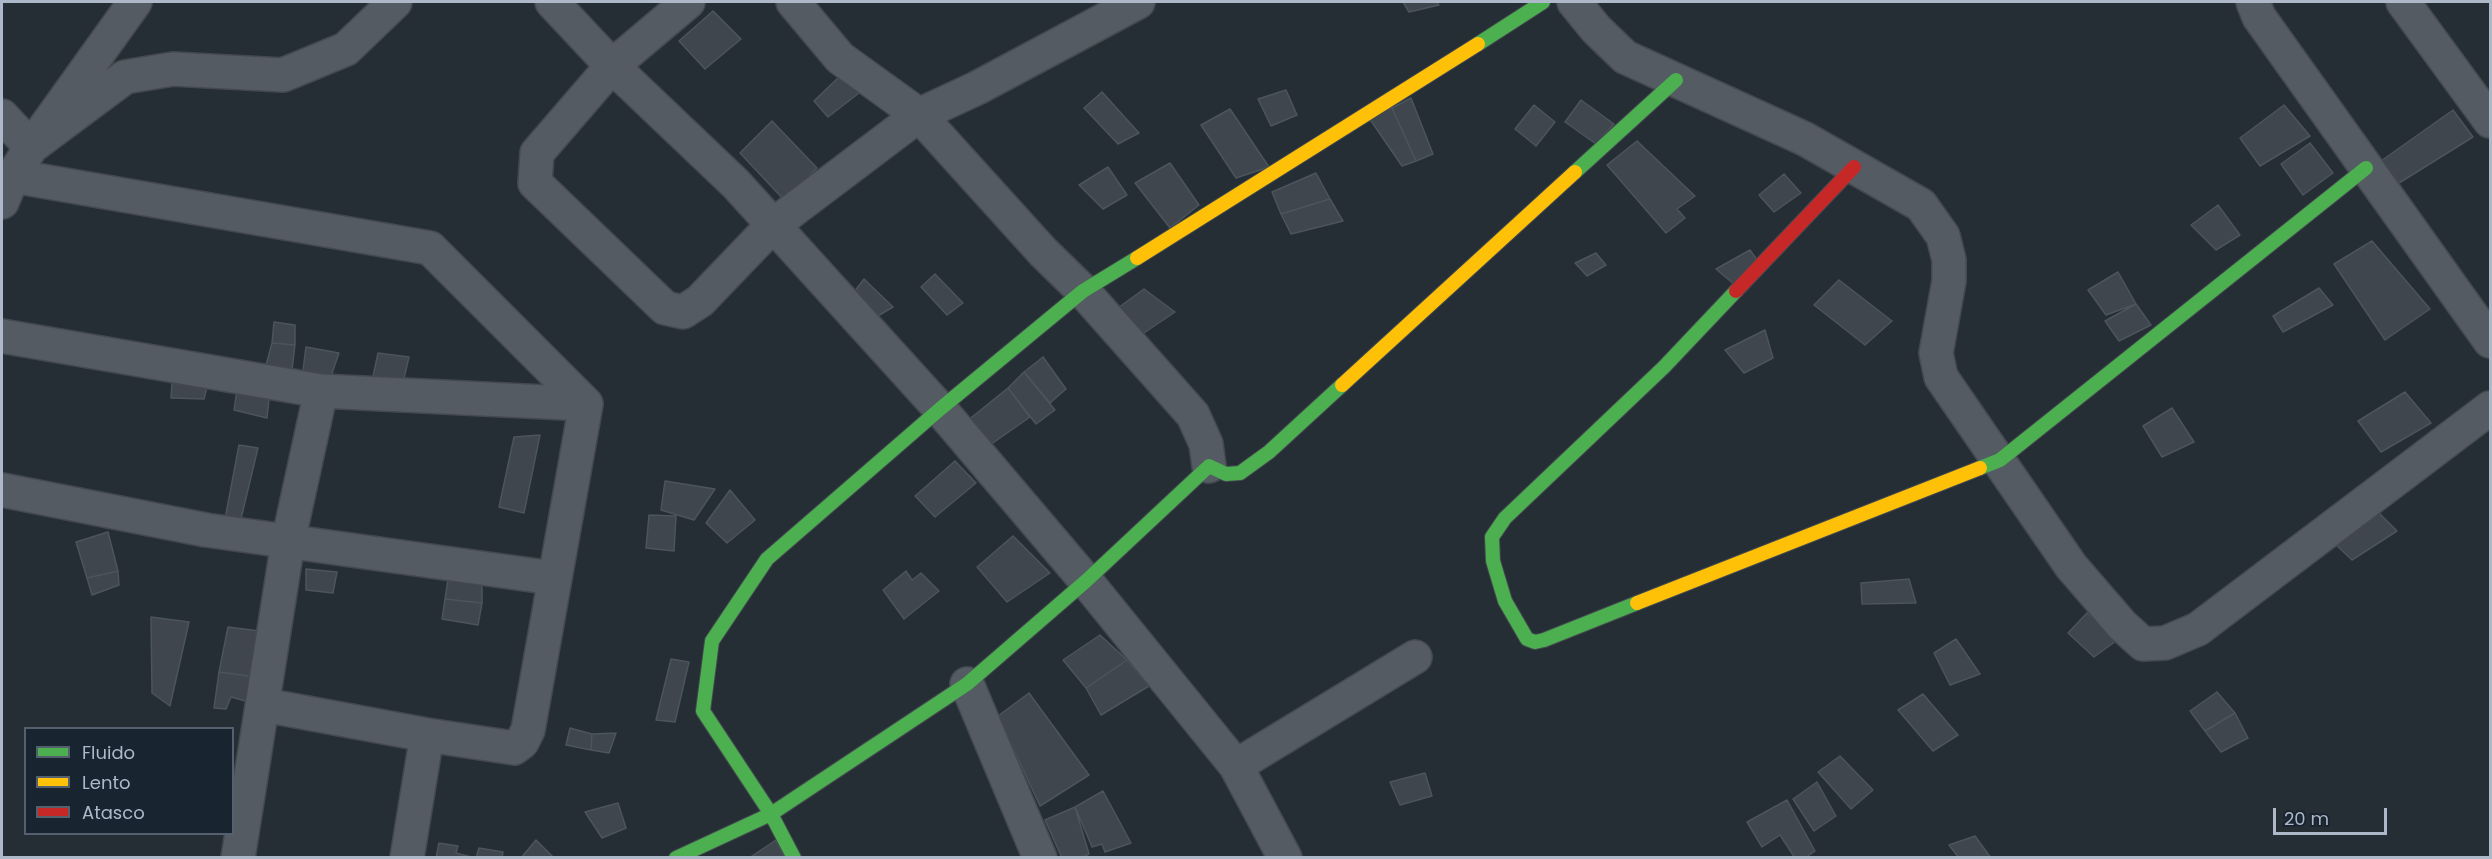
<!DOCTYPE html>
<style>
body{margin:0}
#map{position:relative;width:2492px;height:859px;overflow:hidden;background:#252d35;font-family:Poppins,sans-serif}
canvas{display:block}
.frame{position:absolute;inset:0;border:3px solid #adb9c8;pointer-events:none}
.legend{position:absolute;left:24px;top:727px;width:210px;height:108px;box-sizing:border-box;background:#182430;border:2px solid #54606d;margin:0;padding:8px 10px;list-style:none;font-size:18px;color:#adb9c8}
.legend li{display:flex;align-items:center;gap:12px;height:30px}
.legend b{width:30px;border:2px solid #54606d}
.scale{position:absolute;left:2273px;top:808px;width:114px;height:27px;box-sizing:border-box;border:3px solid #adb9c8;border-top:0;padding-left:8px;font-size:18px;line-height:21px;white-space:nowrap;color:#adb9c8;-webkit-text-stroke:4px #182430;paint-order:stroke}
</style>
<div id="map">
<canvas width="2492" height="859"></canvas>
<div class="frame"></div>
<ul class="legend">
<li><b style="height:8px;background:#4caf50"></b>Fluido</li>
<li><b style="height:8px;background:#ffc107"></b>Lento</li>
<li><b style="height:8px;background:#c62828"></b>Atasco</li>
</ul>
<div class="scale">20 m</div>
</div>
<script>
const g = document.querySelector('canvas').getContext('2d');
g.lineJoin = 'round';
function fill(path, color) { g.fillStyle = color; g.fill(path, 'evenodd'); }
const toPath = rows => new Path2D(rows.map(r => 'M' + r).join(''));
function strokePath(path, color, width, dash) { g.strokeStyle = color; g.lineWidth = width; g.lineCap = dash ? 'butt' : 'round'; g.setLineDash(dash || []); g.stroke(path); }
const building = toPath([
 [1403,2,1436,2,1439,5,1409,12,1403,2],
 [713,11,741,39,705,69,679,41,713,11],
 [842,74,859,93,828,117,814,101,842,74],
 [1286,90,1297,115,1271,126,1258,99,1286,90],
 [1102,92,1139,133,1118,144,1084,108,1102,92],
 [1411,98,1433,154,1416,161,1392,108,1411,98],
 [1581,100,1614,124,1596,144,1565,122,1581,100],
 [1534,105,1555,122,1536,146,1515,129,1534,105],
 [2284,105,2310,136,2260,166,2240,138,2284,105],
 [1392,108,1416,161,1402,166,1367,115,1392,108],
 [1230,109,1269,167,1236,178,1201,125,1230,109],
 [2453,110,2473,137,2399,183,2381,161,2453,110],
 [772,121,817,168,785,201,740,153,772,121],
 [1637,141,1695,196,1677,209,1685,218,1666,233,1607,165,1637,141],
 [2310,143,2333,173,2303,195,2281,164,2310,143],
 [1170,163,1199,205,1170,228,1135,183,1170,163],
 [1108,167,1127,195,1103,209,1079,185,1108,167],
 [1316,173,1330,199,1281,214,1272,192,1316,173],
 [1784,174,1801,193,1774,212,1759,195,1784,174],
 [1330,199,1343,221,1291,234,1281,214,1330,199],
 [2218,205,2240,235,2216,250,2191,225,2218,205],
 [2372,241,2430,309,2385,340,2334,264,2372,241],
 [1750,250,1760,264,1736,286,1716,269,1750,250],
 [1596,253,1606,265,1587,276,1575,263,1596,253],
 [2118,272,2136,304,2106,315,2088,290,2118,272],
 [935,274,963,303,947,315,921,287,935,274],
 [864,279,893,307,876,317,854,292,864,279],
 [1839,280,1892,321,1865,345,1814,305,1839,280],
 [2319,288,2333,305,2283,332,2273,316,2319,288],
 [1144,289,1175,312,1135,339,1111,313,1144,289],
 [2136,304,2151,325,2119,341,2105,321,2136,304],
 [274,322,295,325,295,345,272,343,274,322],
 [1765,330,1773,358,1744,373,1725,350,1765,330],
 [272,343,295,345,292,370,265,369,272,343],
 [306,347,339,353,330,379,302,378,306,347],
 [378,353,409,357,401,391,371,386,378,353],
 [1043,357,1066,389,1050,403,1024,372,1043,357],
 [1024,372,1055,410,1036,424,1008,388,1024,372],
 [172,383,207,387,204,399,171,398,172,383],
 [1008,388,1030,417,990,445,967,421,1008,388],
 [237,390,270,390,267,418,234,410,237,390],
 [2405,392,2431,423,2381,452,2358,421,2405,392],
 [2172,408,2194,442,2162,457,2143,426,2172,408],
 [540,435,524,513,499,507,514,437,540,435],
 [239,445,258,448,240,523,225,519,239,445],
 [955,461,976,483,935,517,915,496,955,461],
 [665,481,715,489,694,520,661,510,665,481],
 [730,490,755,520,727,543,706,523,730,490],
 [2377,511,2397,531,2352,560,2331,540,2377,511],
 [649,515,676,516,674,551,646,548,649,515],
 [108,532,118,571,87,578,76,542,108,532],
 [1013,536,1050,573,1007,602,977,567,1013,536],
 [306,569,337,572,333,593,306,590,306,569],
 [118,571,119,585,92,595,87,578,118,571],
 [906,571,912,580,921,573,939,591,904,619,883,590,906,571],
 [449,573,482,577,482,603,445,599,449,573],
 [1909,579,1916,603,1862,604,1861,583,1909,579],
 [445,599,482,603,478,625,442,619,445,599],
 [2087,613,2120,638,2094,657,2068,633,2087,613],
 [151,617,189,622,170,706,152,693,151,617],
 [228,627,260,631,256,677,219,672,228,627],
 [1100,635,1127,660,1086,688,1063,660,1100,635],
 [1956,639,1980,674,1950,685,1934,653,1956,639],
 [671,659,689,662,675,722,656,720,671,659],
 [1127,660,1149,686,1101,715,1086,688,1127,660],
 [219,672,256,677,249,702,231,697,226,709,214,708,219,672],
 [2217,692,2235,713,2205,731,2190,711,2217,692],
 [1029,693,1089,775,1040,806,998,716,1029,693],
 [1923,694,1958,735,1933,751,1898,710,1923,694],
 [2235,713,2248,738,2221,752,2205,731,2235,713],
 [570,728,592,734,591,750,566,745,570,728],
 [616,733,609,753,591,750,592,734,616,733],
 [1840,756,1873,790,1851,809,1818,772,1840,756],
 [1425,773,1432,796,1400,805,1390,782,1425,773],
 [1817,782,1836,816,1814,831,1793,799,1817,782],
 [1103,791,1131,843,1105,852,1102,844,1092,847,1075,807,1103,791],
 [1787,800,1815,851,1805,858,1795,858,1780,835,1762,847,1747,822,1787,800],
 [618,803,626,828,602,838,585,812,618,803],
 [1075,807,1089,854,1081,858,1062,858,1045,820,1075,807],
 [1975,836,1991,858,1959,858,1949,845,1975,836],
 [536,840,554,858,521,858,536,840],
 [776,840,785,858,749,858,776,840],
 [439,843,458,846,456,853,475,858,436,858,439,843],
 [479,848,503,852,502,858,476,858,479,848]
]);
fill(building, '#3f464d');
strokePath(building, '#4c545d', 1.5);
const street = toPath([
 [552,2,612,66,736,184,940,409,1086,581,1236,766,1285,858],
 [688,2,612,66,537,153,535,183,665,308,683,312,700,301,772,226,919,115,977,88,1138,2],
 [793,2,840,58,919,115,1043,252,1083,291,1193,415,1206,444,1209,466],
 [1574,2,1596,29,1625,57,1805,139,1921,205,1943,236,1949,260,1949,281,1936,353,1941,377,2071,566,2122,625,2143,644,2165,643,2198,629,2490,408],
 [2253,2,2259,17,2490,341],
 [2403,2,2490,121],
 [2,116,31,147],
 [31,147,125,77,173,69,283,75,346,49,395,2],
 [13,176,430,248,586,404],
 [2,202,13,176,31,147,135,2],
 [2,336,321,391,586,404],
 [2,490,206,530,553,578],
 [967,684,1040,858],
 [264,705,427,735],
 [1236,766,1415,657],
 [238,858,288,542,321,391],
 [407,858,427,735,514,748,522,742,528,730,586,404]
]);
const fast = toPath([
 [1478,44,1543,2],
 [1575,172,1676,80],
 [1980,468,2000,460,2366,168],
 [1637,603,1544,640,1535,642,1527,639,1505,601,1493,561,1492,537,1505,518,1664,367,1736,291],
 [676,858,771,814,967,684,1086,581,1209,466,1226,474,1240,473,1269,452,1342,385],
 [794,858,771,814,703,711,712,641,767,559,940,409,1083,291,1137,258]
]);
const slow = toPath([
 [1137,258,1478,44],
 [1342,385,1575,172],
 [1637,603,1980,468]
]);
const jam = toPath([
 [1736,291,1854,167]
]);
strokePath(street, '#43494f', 36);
strokePath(fast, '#43494f', 16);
strokePath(slow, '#43494f', 16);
strokePath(jam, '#43494f', 16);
strokePath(street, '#555b63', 33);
strokePath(fast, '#4caf50', 14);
strokePath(slow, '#ffc107', 14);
strokePath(jam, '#c62828', 14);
</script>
